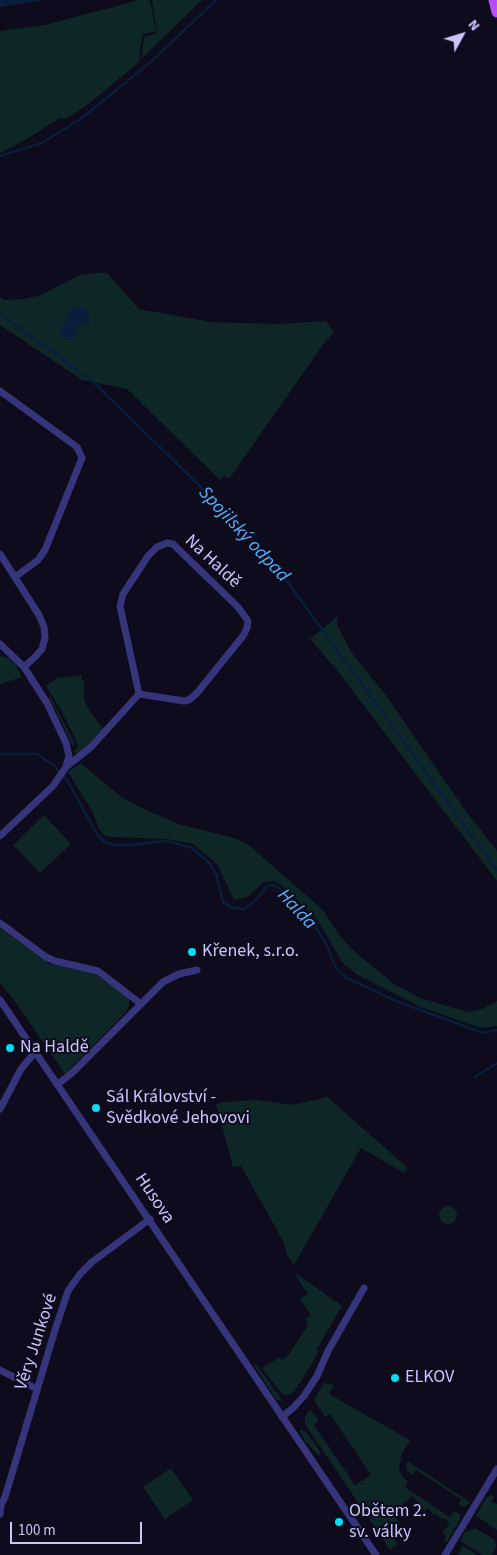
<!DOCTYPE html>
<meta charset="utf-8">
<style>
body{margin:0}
#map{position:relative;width:497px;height:1555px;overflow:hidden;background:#0d0b1c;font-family:"Source Sans 3",sans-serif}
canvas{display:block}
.north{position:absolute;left:437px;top:10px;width:50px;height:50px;-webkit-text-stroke:4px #0d0b1c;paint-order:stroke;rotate:51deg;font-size:14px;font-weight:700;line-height:20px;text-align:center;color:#cbc5ff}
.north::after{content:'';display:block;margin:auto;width:18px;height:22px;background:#cbc5ff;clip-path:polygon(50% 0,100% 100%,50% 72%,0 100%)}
.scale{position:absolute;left:10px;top:1522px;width:132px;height:22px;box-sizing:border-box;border:2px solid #cbc5ff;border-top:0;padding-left:6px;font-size:15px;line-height:18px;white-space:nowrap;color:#cbc5ff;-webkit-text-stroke:4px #0d0b1c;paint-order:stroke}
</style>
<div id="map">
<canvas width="497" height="1555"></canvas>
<div class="north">N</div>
<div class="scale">100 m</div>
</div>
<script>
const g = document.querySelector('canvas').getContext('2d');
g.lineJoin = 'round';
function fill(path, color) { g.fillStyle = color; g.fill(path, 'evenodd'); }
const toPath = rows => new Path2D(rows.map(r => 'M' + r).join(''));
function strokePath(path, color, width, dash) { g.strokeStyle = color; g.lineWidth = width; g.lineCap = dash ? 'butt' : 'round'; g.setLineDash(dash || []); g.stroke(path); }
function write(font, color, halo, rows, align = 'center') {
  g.font = font + ' "Source Sans 3",sans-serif'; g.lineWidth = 4; g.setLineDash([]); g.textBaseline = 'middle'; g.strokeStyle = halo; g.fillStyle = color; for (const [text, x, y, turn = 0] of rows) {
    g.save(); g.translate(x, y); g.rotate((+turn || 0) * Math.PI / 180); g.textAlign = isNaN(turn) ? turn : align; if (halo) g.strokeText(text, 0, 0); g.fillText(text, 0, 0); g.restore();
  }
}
fill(toPath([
 [139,0,148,0,150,2,156,31,143,34,140,49,140,60,138,63,91,102,72,115,64,119,60,118,27,139,0,153,0,31,45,25],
 [152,0,202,0,141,59,144,37,157,33],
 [96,273,107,273,139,309,211,322,277,324,326,321,334,332,325,342,229,479,225,475,220,480,127,389,82,380,0,325,0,297,4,300,24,299,41,295,80,275],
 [338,616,337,625,351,652,385,694,465,810,497,851,497,881,336,669,310,639],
 [0,656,9,658,15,664,22,677,0,684],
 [82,675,81,680,84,680,84,699,87,707,103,729,87,746,76,754,74,752,78,745,61,710,46,686,57,678],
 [50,696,75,744,73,746,49,697],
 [80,763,123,798,148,811,179,824,238,839,250,846,323,910,342,939,354,951,394,984,420,998,468,1012,482,1009,497,1001,497,1026,481,1028,421,1007,356,974,342,962,318,921,283,886,274,881,264,882,246,898,234,900,217,864,193,844,166,839,111,837,104,835,99,829,93,813,68,772],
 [44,815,71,844,40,873,13,845],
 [0,928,50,964,94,973,124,994,129,999,129,1006,126,1012,65,1074,11,996,0,983],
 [327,1097,408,1168,404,1173,361,1148,294,1265,287,1255,283,1241,241,1166,233,1167,216,1104,224,1102,257,1100,293,1105],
 '439 1215a9 9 0 1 1 18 0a9 9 0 1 1-18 0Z',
 [297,1274,342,1306,317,1349,319,1352,295,1391,288,1396,281,1393,262,1368,280,1357,282,1360,289,1354,308,1325,305,1319,311,1315,300,1299,308,1294,295,1275],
 [256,1364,282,1400,284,1402,276,1399,254,1365],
 [324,1383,334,1385,329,1394,410,1440,400,1457,402,1459,399,1465,400,1473,408,1482,405,1487,450,1517,454,1511,460,1515,460,1519,447,1542,443,1541,446,1537,442,1531,450,1525,445,1518,442,1520,436,1513,434,1515,428,1508,424,1512,413,1496,392,1512,401,1524,389,1532,398,1544,390,1550,305,1424,305,1417,310,1409,319,1421,314,1425,355,1485,371,1475,330,1414,325,1417,314,1400],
 [300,1429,306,1432,321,1453,319,1456,305,1441,299,1430],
 [407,1461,470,1502,468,1505,463,1507,458,1505,461,1499,416,1470,412,1475,406,1469],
 [171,1468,193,1500,165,1519,143,1487],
 [491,1495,494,1496,492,1502,497,1504,497,1530,476,1516,486,1498],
 [475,1528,495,1540,496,1547,492,1555,483,1555,460,1541,465,1532],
 [462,1546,478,1555,458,1555]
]), '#0e2625');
fill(toPath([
 [0,0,43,0,0,7],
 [75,307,82,307,87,310,90,318,88,322,85,325,78,325,76,329,77,335,71,340,66,340,62,337,59,331,66,321,70,310]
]), '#091d3c');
strokePath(toPath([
 [0,156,42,143,82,118,154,59,216,0],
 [0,314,90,379,208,494,273,562,497,870],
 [0,754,37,754,53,765,67,780,98,836,105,842,113,845,127,845,167,841,192,848,210,864,216,874,223,902,232,908,245,909,256,900,267,886,273,885,278,887,313,923,326,944,335,966,345,977,396,1001,483,1033,497,1030],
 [475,1077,497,1063]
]), '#091d3c', 2.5);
strokePath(toPath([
 [0,391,77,447,82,458,45,550,38,560,15,577],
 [167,543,173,544,178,549,238,607,248,621,247,628,243,636,197,693,189,700,184,701,139,694,120,606,123,594,148,556,157,547,167,543],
 [0,554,39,615,44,627,45,638,42,649,35,657,24,667],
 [0,644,24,667,47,703,66,743,69,756,66,766],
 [0,836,53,786,66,767,91,747,139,694],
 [0,923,46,957,55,961,98,971,141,1004],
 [0,1000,376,1555],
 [58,1084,72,1073,163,982,179,974,197,970],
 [0,1109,21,1069,36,1051],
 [0,1370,37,1389],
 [282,1417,293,1408,304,1396,317,1376,328,1351,364,1288],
 [0,1514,1,1505,5,1497,55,1330,68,1291,80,1274,92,1262,150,1219],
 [445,1555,497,1469]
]), '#36357c', 7);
strokePath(toPath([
 [494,0,497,12]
]), '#b94cff', 11);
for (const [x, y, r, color] of [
 [192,952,5,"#00dcf0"],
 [10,1048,5,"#00dcf0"],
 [96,1108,5,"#00dcf0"],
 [395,1378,5,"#00dcf0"],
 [339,1522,5,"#00dcf0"]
]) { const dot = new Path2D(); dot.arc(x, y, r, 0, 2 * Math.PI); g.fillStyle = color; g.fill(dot); strokePath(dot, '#0d0b1c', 2); }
write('18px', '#cbc5ff', '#0d0b1c', [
 ["Na Haldě",212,562,43],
 ["Husova",154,1199,56],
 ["Věry Junkové",37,1342,-72]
]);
write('18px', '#cbc5ff', '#0d0b1c', [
 ["Křenek, s.r.o.",202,952],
 ["Na Haldě",20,1048],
 ["Sál Království -",106,1098],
 ["Svědkové Jehovovi",106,1119],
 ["ELKOV",405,1378],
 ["Obětem 2.",349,1512],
 ["sv. války",349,1533]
], 'left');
write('italic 19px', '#53b2ff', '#0d0b1c', [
 ["Spojilský odpad",243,535,47],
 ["Halda",296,910,47]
]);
</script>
